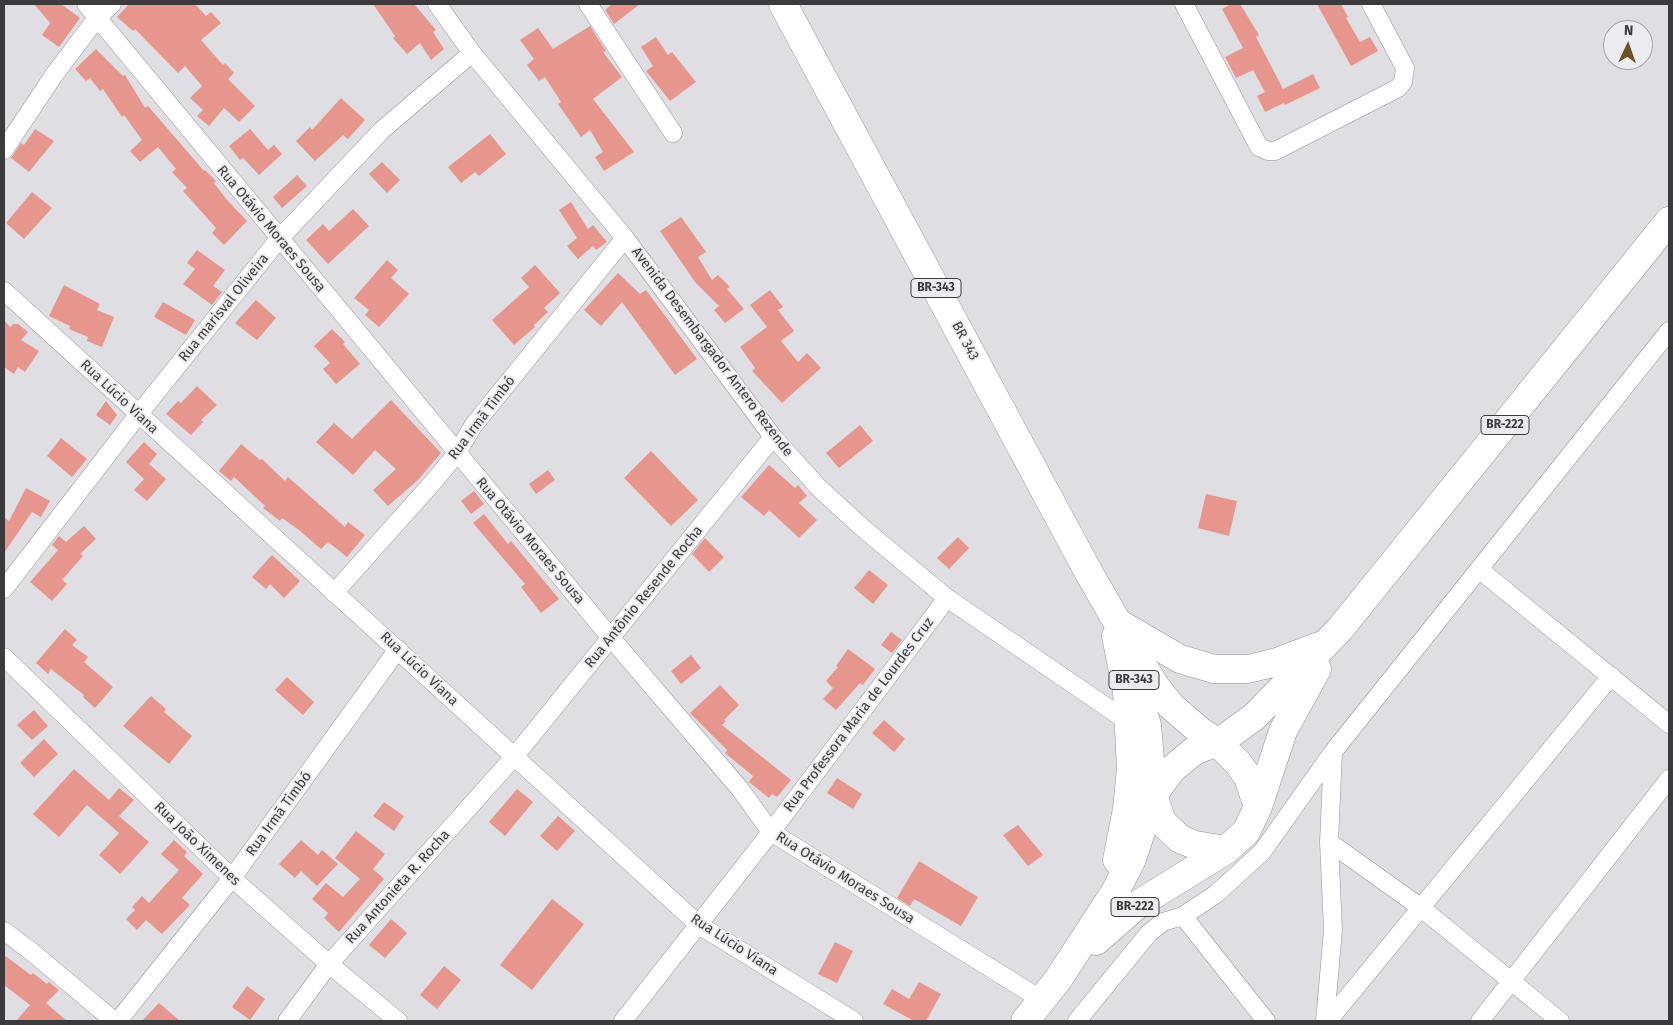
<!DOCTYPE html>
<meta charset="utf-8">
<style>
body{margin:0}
#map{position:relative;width:1673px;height:1025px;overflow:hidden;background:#dfdee3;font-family:"Fira Sans",sans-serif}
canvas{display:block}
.frame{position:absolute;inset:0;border:5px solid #3b3b3d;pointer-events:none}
.north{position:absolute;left:1603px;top:20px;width:50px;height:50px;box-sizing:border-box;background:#ecebf0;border:1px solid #a5a5a8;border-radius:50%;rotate:3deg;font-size:14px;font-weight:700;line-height:20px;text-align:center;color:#3b3b3d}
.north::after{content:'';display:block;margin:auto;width:18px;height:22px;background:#6d5124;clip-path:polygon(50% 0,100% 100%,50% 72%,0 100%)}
</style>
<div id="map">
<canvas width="1673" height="1025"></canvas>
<div class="frame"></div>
<div class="north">N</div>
</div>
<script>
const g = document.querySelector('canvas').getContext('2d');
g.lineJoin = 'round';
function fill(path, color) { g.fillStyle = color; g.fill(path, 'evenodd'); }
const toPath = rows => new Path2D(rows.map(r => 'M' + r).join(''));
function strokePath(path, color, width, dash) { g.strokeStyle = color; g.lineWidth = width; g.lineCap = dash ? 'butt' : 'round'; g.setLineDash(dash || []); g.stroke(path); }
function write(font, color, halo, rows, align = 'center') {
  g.font = font + ' "Fira Sans",sans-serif'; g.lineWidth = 4; g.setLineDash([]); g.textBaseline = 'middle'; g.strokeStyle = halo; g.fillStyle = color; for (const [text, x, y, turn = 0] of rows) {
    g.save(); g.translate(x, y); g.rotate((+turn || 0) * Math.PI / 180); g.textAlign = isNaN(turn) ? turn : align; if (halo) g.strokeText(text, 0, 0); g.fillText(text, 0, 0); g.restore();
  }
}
fill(toPath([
 [34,4,61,4,80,18,59,47,42,35,50,23],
 [129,4,195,4,206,16,211,12,221,23,201,40,223,65,225,63,234,73,228,79,255,106,239,122,224,108,209,126,197,116,203,110,190,98,202,86,185,66,178,73,135,29,133,31,117,17],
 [373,4,414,4,436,30,433,32,444,49,431,60,420,43,407,54,393,38,395,36],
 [612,4,640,4,614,24,605,10],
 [1231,4,1240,4,1259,35,1256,37,1283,89,1313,74,1320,88,1285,105,1284,103,1265,112,1257,96,1265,92,1253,70,1236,78,1225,57,1243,48,1222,9],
 [1317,4,1341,4,1348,17,1346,18,1360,42,1370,37,1378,51,1351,66],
 [590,26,606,51,603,52,622,77,593,99,634,152,604,171,595,157,603,152,590,130,581,137,558,104,561,102,545,77,539,81,527,65,534,59,520,40,538,28,553,49],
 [656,37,668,55,672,52,696,82,670,101,646,71,653,66,641,47],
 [96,49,123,76,125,75,145,108,148,106,204,171,205,170,216,181,214,183,227,200,247,221,224,245,212,233,216,228,183,191,187,188,172,172,176,169,158,147,140,162,130,151,142,140,124,115,122,117,103,89,100,91,90,78,86,81,75,69],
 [341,98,365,120,348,139,343,135,315,161,296,141,310,127,312,130],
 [35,129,54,141,29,172,11,158,21,143,24,145],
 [250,129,268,150,274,145,282,154,259,175,243,158,240,160,229,146],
 [490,134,506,154,479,176,475,172,461,183,448,167],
 [382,162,400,180,387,193,369,174],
 [297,175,307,186,282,208,273,197],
 [32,192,52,208,24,239,6,223],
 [571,202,588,229,593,225,607,242,596,250,593,246,578,259,567,246,577,238,559,210],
 [353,209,369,226,328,264,306,240,323,224,329,231],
 [681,217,706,252,698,257,712,280,718,275,730,287,727,289,744,309,725,323,714,310,719,306,695,282,660,231],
 [197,250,225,270,213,286,222,292,212,305,183,284,195,269,187,263],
 [387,260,398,270,391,278,409,294,379,327,365,315,369,310,354,298],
 [535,265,560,293,544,308,548,312,534,325,535,327,514,345,492,320,529,287,521,278],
 [618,273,640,294,646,290,697,359,675,375,622,302,601,326,584,310],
 [64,285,100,304,97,310,114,317,102,347,87,341,88,337,69,329,70,326,49,316],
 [770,290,783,307,778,310,794,331,781,341,798,362,807,353,821,368,782,403,752,371,755,368,740,347,767,327,750,305],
 [256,300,276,318,257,340,235,323],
 [163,302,195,320,186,335,154,317],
 [4,320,10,327,13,324,18,324,28,332,21,340,39,351,25,372,18,367,14,374,4,367],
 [332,329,345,342,343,344,360,364,336,384,323,369,330,363,314,346],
 [197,386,217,405,201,420,203,422,191,435,166,414,178,401,181,403],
 [391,400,441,453,418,480,388,506,373,490,396,469,375,450,353,475,316,442,334,423,352,439],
 [106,401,117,415,110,425,96,415],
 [860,425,873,441,839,468,826,453],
 [61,438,87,459,72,477,47,456],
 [144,442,157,454,149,464,166,479,147,501,134,490,144,479,126,462],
 [241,444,260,460,262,459,285,481,288,477,345,527,348,522,365,535,347,557,328,542,321,549,299,530,282,518,280,521,263,508,265,506,234,477,231,481,219,471],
 [651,451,698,500,671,526,624,478],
 [769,465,795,488,798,485,807,496,799,503,817,520,799,538,769,510,764,516,741,497],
 [548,470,555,480,536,494,529,484],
 [26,488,50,501,41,517,32,512,4,553,4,517,9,521],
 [474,491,484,504,471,514,461,501],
 [1206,494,1237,501,1229,536,1198,528],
 [484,514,508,544,511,541,559,599,541,613,521,587,525,584,473,523],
 [84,526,96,539,80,554,83,556,62,580,67,584,52,601,30,582,58,550,52,545,59,536,66,542],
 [958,537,969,548,949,569,937,558],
 [705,538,724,557,709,572,692,554],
 [272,555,300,581,284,598,270,584,266,589,252,577],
 [869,570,888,585,873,604,854,588],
 [65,629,77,640,72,645,88,657,84,662,113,687,95,708,83,697,84,695,51,669,48,674,36,663],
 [891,632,902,640,892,653,881,645],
 [848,649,875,669,863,685,860,683,836,710,823,699,833,688,826,681,838,667,836,666],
 [691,655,701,668,681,684,671,671],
 [287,677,314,702,303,715,275,690],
 [720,685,739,705,724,720,726,721,722,725,791,780,777,797,772,794,769,798,749,782,753,776,725,753,727,750,690,713],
 [151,696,166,709,164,712,192,736,169,764,123,726],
 [34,710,48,726,32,740,17,725],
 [884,720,905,739,894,752,872,733],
 [44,739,58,754,34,777,20,763],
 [74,769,109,800,119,788,134,800,119,816,149,842,120,874,99,855,119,833,87,805,59,837,33,814],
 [837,778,862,794,853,809,827,793],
 [517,789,533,802,505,836,489,822],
 [384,802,404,816,394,831,373,816],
 [558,816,575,831,557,851,540,836],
 [1018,825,1043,855,1028,866,1003,835],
 [356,831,385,854,373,869,384,879,339,932,324,918,328,913,312,899,326,883,343,897,360,879,335,858],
 [174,840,187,852,184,856,203,874,182,898,190,905,162,934,146,920,137,930,126,919,135,910,132,907,142,896,149,903,179,870,161,854],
 [301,840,318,855,322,850,338,864,317,886,301,871,295,878,279,864],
 [919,861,978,897,961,926,914,899,910,906,897,898],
 [552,899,584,924,532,990,500,965],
 [391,919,407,933,385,958,369,945],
 [835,942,853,951,837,983,818,974],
 [4,955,31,975,33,973,47,984,49,982,59,990,46,1003,67,1021,16,1021,30,1005,4,985],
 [444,966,461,980,437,1009,420,995],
 [919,982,941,994,926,1021,914,1021,883,1004,892,989,909,999],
 [247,986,265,999,250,1020,232,1007],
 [159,1003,180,1021,142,1021]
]), '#e7968d');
const street = toPath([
 [86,4,611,638,740,789,771,832,1042,1000],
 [437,4,472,53,625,238,773,437,820,489,865,530,947,598,1130,723],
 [588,4,673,133],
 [1184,4,1259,147,1268,151,1275,151,1398,88,1403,82,1405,68,1371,4],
 [4,150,54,75,97,18,112,4],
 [4,291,699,925,854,1021],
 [1480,570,1669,724],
 [4,589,138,415,279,239,382,130,472,53],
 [334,593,435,480,457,453,473,426,625,238],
 [4,657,232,878,329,964,398,1021],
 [1333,752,1329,842,1420,907,1560,1021],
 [1183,916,1266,1021],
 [4,931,32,952,114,1021],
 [118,1021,232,878,398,649],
 [287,1021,329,964,514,757,773,437],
 [623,1021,771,832,947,598],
 [1077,1021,1149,933,1163,922,1183,916,1216,894,1262,852,1333,752,1669,331],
 [1325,1021,1333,930,1329,842],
 [1328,1021,1611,676],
 [1480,1021,1669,779]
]);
const primary = toPath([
 [783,4,1089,573,1139,660,1156,687,1171,706,1200,731,1216,741],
 [1130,669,1147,725,1153,795]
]);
const highway = toPath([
 [1120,624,1180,659,1214,669,1248,669,1277,662,1319,646],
 [1116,636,1127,691,1131,769,1127,809,1117,860],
 [1216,741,1238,763,1248,777,1258,807],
 [1153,795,1162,822,1180,839,1195,845,1226,850],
 [1096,941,1137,905,1226,850,1246,832,1258,807,1283,731,1317,669],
 [1025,1021,1057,981,1115,892,1132,859,1153,795,1171,770,1194,751,1222,740,1254,717,1340,629,1669,221]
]);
strokePath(street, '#929095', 19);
strokePath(primary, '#929095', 29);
strokePath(highway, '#929095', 29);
strokePath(street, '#fff', 18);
strokePath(primary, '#fff', 28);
strokePath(highway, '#fff', 28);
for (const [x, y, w] of [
 [936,288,50],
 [1505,425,48],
 [1134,680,50],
 [1135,907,48]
]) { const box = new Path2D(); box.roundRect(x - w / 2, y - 9.5, w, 19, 4); g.fillStyle = '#ecebf0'; g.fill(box); strokePath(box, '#3b3b3d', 1); }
write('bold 12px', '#3b3b3d', null, [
 ["BR-343",936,288],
 ["BR-222",1505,425],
 ["BR-343",1134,680],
 ["BR-222",1135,907]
]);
write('14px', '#3b3b3d', '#ecebf0', [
 ["Rua Otávio Moraes Sousa",271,229,50],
 ["Rua marisval Oliveira",224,308,-51],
 ["BR 343",965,341,62],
 ["Avenida Desembargador Antero Rezende",712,352,53],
 ["Rua Lúcio Viana",119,397,43],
 ["Rua Irmã Timbó",482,418,-53],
 ["Rua Otávio Moraes Sousa",530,541,50],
 ["Rua Antônio Resende Rocha",644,597,-51],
 ["Rua Lúcio Viana",419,669,43],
 ["Rua Professora Maria de Lourdes Cruz",859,715,-53],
 ["Rua Irmã Timbó",279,814,-54],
 ["Rua João Ximenes",197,844,44],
 ["Rua Otávio Moraes Sousa",845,878,32],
 ["Rua Antonieta R. Rocha",398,887,-48],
 ["Rua Lúcio Viana",734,945,33]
]);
</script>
